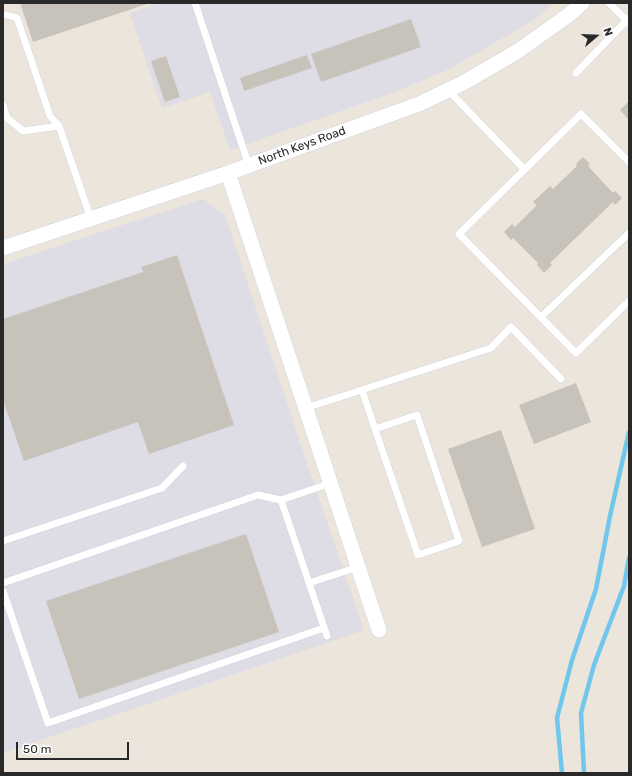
<!DOCTYPE html>
<style>
body{margin:0}
#map{position:relative;width:632px;height:776px;overflow:hidden;background:#ebe5db;font-family:Rubik,sans-serif}
canvas{display:block}
.frame{position:absolute;inset:0;border:4px solid #292929;pointer-events:none}
.north{position:absolute;left:576px;top:16px;width:40px;height:40px;-webkit-text-stroke:3px #fff;paint-order:stroke;rotate:71deg;font-size:11px;font-weight:700;line-height:16px;text-align:center;color:#292929}
.north::after{content:'';display:block;margin:auto;width:14px;height:18px;background:#292929;clip-path:polygon(50% 0,100% 100%,50% 72%,0 100%)}
.scale{position:absolute;left:16px;top:742px;width:113px;height:18px;box-sizing:border-box;border:2px solid #292929;border-top:0;padding-left:5px;font-size:12px;line-height:14px;white-space:nowrap;color:#292929;-webkit-text-stroke:3px #fff;paint-order:stroke}
</style>
<div id="map">
<canvas width="632" height="776"></canvas>
<div class="frame"></div>
<div class="north">N</div>
<div class="scale">50 m</div>
</div>
<script>
const g = document.querySelector('canvas').getContext('2d');
g.lineJoin = 'round';
function fill(path, color) { g.fillStyle = color; g.fill(path, 'evenodd'); }
const toPath = rows => new Path2D(rows.map(r => 'M' + r).join(''));
function strokePath(path, color, width, dash) { g.strokeStyle = color; g.lineWidth = width; g.lineCap = dash ? 'butt' : 'round'; g.setLineDash(dash || []); g.stroke(path); }
function write(font, color, halo, rows, align = 'center') {
  g.font = font + ' Rubik,sans-serif'; g.lineWidth = 3; g.setLineDash([]); g.textBaseline = 'middle'; g.strokeStyle = halo; g.fillStyle = color; for (const [text, x, y, turn = 0] of rows) {
    g.save(); g.translate(x, y); g.rotate((+turn || 0) * Math.PI / 180); g.textAlign = isNaN(turn) ? turn : align; if (halo) g.strokeText(text, 0, 0); g.fillText(text, 0, 0); g.restore();
  }
}
fill(toPath([
 [158,3,553,3,534,20,447,70,395,92,230,150,210,92,162,108,130,13],
 [203,199,225,215,305,458,364,630,3,753,3,264]
]), '#dedce4');
strokePath(toPath([
 [562,773,557,718,572,660,596,589,610,516,629,432],
 [584,773,581,713,594,665,624,586,629,558]
]), '#71c7eb', 4.5);
fill(toPath([
 [20,3,150,3,33,42],
 [411,19,421,47,321,82,311,54],
 [307,55,312,68,244,91,240,78],
 [166,56,180,97,165,102,151,61],
 [629,101,629,120,620,110],
 [583,157,590,164,588,166,613,193,615,191,622,198,615,205,613,202,550,263,552,265,544,273,537,265,538,263,513,238,511,240,504,232,512,224,515,227,537,205,533,202,550,186,553,189,577,166,576,164],
 [177,255,234,425,149,454,138,422,24,461,3,400,3,319,143,272,141,267],
 [576,383,591,422,534,444,519,405],
 [501,430,535,529,482,547,448,449],
 [246,534,279,632,79,699,46,601]
]), '#c7c3ba');
const service = toPath([
 [195,3,249,166],
 [609,3,629,23],
 [3,14,17,18,50,116,59,126,91,219],
 [576,73,629,18],
 [448,90,524,169],
 [3,105,7,118,23,131,59,126],
 [629,162,581,114,459,234,576,353,629,301],
 [541,317,629,233],
 [362,390,375,429,418,555,459,541,417,415,375,429],
 [306,408,491,348,511,327,561,379],
 [3,541,162,488,183,466],
 [3,583,258,495,281,500],
 [309,583,358,567],
 [3,591,48,723,324,628],
 [327,636,281,500,331,483]
]);
const minor = toPath([
 [228,173,379,630],
 [3,248,228,173,419,104,463,83,518,51,570,14,582,3]
]);
strokePath(service, '#d1d4e2', 8);
strokePath(minor, '#d1d4e2', 16);
strokePath(service, '#fff', 7);
strokePath(minor, '#fff', 15);
write('12px', '#292929', '#fff', [
 ["North Keys Road",302,146,-20]
]);
</script>
